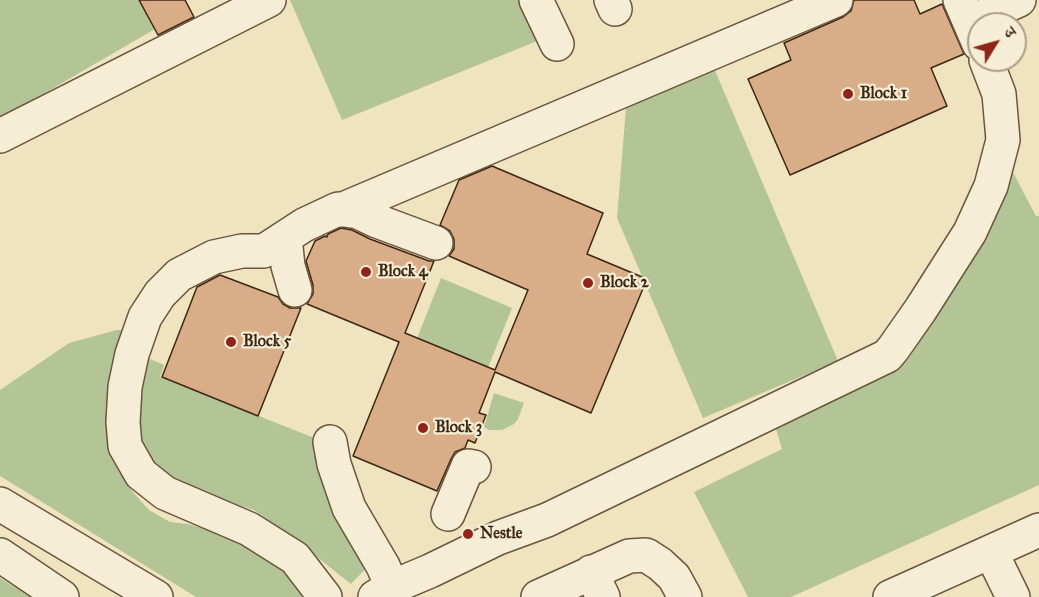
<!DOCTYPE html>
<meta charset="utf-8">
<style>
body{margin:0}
#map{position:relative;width:1039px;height:597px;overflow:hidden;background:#f0e3c0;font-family:"IM FELL Great Primer","Noto Serif Devanagari",serif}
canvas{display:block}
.north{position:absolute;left:967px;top:12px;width:60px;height:60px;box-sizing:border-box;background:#f5edd6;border:2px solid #ab9e88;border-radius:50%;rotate:53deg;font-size:16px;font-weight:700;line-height:24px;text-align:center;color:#3d2712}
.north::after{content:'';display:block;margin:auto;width:21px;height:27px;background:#8f2418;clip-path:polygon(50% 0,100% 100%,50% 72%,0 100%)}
</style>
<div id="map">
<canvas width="1039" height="597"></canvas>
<div class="north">उ</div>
</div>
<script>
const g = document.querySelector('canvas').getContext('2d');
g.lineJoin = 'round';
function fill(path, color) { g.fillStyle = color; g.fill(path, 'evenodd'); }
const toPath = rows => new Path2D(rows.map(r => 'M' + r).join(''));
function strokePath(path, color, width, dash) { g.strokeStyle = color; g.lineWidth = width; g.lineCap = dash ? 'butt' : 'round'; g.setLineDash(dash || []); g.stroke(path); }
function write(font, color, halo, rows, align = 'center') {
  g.font = font + ' "IM FELL Great Primer",serif'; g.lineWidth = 4.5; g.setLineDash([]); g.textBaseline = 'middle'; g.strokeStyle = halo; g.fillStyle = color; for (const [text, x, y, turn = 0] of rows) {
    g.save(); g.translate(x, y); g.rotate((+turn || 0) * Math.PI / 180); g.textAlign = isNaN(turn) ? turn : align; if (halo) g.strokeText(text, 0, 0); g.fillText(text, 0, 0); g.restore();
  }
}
fill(toPath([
 [0,0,140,0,155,29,0,119],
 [290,0,530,0,547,37,342,120],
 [711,61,838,361,703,418,617,218,627,96],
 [1008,163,1036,216,1039,216,1039,485,791,597,748,597,694,492,782,449,776,429,892,373,907,361,944,301],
 [441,278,512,308,485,375,414,346],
 [117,330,130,330,112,426,117,468,132,491,149,510,170,522,188,524,231,536,282,567,307,597,196,597,0,476,0,390,69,343],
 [148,358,164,365,160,377,312,437,319,461,347,534,358,556,368,566,351,584,284,531,254,510,207,496,178,484,154,466,140,442,138,380],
 [494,393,524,403,518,419,514,424,502,430,489,430,484,427],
 [0,578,31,597,0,597]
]), '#b3c597');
const building = toPath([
 [139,0,185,0,194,17,158,35,139,0],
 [854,0,914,0,920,14,942,4,964,54,931,68,947,106,790,175,748,79,791,60,784,43,843,17,851,11,854,0],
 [492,166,603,213,587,254,647,279,591,413,495,372,479,413,486,415,475,443,468,440,465,448,455,452,451,459,437,491,353,456,399,342,307,304,313,294,313,285,306,261,315,241,325,236,327,237,328,234,341,228,352,230,370,239,429,261,434,261,405,333,495,370,528,290,449,256,454,249,454,239,450,231,440,225,459,180,492,166],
 [220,275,278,297,283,304,290,308,301,308,258,416,162,377,197,287,220,275]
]);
fill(building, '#d9ad87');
strokePath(building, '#3d2712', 1.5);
const minor = toPath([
 [536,0,557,44],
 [611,0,615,9],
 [960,0,979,44],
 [988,14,1019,0],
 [0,136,269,0],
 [341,210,836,0],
 [285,238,288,266,295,290],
 [330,442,334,464,349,508,383,566,392,587],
 [0,504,156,597],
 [448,514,468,466,474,467],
 [991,552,1013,597],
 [0,555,62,597],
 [591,572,603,597],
 [325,597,295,558,249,529,165,493,141,474,125,446,123,422,125,387,132,354,145,317,160,294,179,275,214,257,242,251,264,251,304,225,338,209,358,212,377,221,436,243],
 [375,597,392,587,430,571,498,538,547,520,887,356,893,349,921,309,970,232,991,186,1003,140,999,94,986,60],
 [538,597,629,556,646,555,660,564,674,577,685,597],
 [890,597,1039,530]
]);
strokePath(minor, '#6a563e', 36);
strokePath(minor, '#f5edd6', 33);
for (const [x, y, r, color] of [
 [848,94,6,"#8f2418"],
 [366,272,6,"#8f2418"],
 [588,283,6,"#8f2418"],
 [231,342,6,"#8f2418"],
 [423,428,6,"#8f2418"],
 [468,534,6,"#8f2418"]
]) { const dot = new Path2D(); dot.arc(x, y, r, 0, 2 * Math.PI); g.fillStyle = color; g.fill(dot); strokePath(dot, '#f5edd6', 2); }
write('bold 16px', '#3d2712', '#f5edd6', [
 ["Block 1",860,94],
 ["Block 4",378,272],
 ["Block 2",600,283],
 ["Block 5",243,342],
 ["Block 3",435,428],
 ["Nestle",480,534]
], 'left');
</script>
